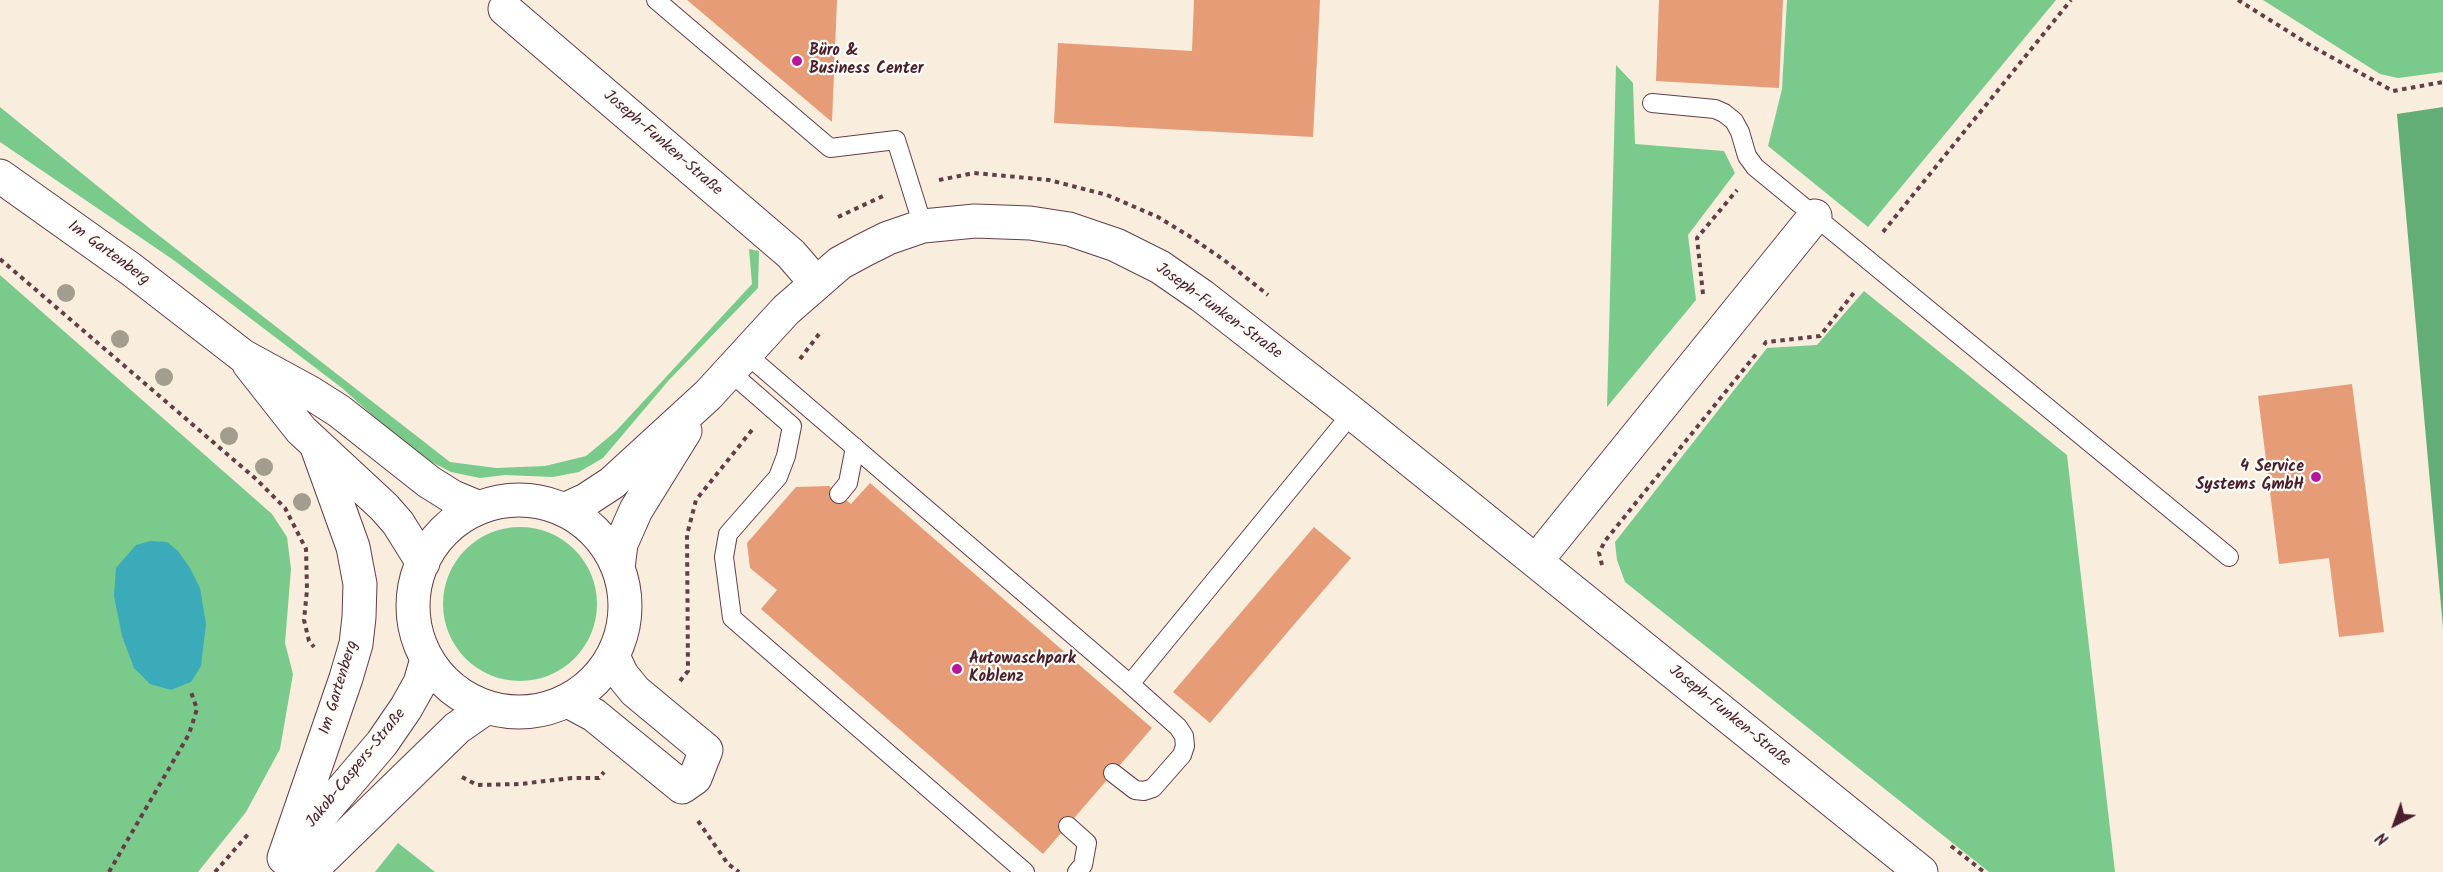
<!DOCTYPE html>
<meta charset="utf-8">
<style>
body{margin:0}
#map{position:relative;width:2443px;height:872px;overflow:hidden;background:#f9eede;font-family:Kalam,sans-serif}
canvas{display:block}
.north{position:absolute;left:2365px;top:794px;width:60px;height:60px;-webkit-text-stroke:4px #fdfcf7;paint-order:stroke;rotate:221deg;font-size:16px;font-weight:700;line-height:24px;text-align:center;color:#4a1f2b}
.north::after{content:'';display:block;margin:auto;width:21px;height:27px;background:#4a1f2b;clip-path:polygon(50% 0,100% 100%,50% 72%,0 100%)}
</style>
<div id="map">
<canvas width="2443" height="872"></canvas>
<div class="north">N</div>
</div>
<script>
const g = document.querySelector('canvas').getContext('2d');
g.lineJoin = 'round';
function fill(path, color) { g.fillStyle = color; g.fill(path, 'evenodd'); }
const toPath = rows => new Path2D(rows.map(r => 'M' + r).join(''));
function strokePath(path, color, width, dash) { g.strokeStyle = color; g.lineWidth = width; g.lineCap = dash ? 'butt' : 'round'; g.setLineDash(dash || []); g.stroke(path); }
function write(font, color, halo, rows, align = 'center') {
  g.font = font + ' Kalam,sans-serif'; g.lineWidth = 4.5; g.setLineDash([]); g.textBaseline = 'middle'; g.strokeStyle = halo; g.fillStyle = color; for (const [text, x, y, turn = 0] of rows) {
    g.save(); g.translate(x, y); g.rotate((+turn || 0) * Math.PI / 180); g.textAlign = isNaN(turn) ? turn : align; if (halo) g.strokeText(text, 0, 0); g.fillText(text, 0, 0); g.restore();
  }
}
fill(toPath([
 [1787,0,2056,0,1868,227,1768,146,1782,89],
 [2263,0,2443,0,2443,72,2398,78,2380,74],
 [1616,65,1633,83,1635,144,1724,151,1735,173,1688,235,1696,300,1607,407],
 [0,107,148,227,450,462,496,468,545,466,586,456,616,431,752,284,749,249,759,251,758,288,669,380,603,458,579,472,553,477,505,475,480,478,451,472,430,461,390,431,342,388,175,261,0,142],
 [0,275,272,514,287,537,291,569,285,643,293,674,280,749,246,812,198,872,0,872],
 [1864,291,2067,455,2115,872,1989,872,1625,582,1617,560,1615,542,1767,348,1817,345],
 '443 604a77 77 0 1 1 154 0a77 77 0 1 1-154 0Z',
 [398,843,435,872,375,872]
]), '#7aca8b');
fill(toPath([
 [2443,107,2443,628,2397,114]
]), '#63ae77');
fill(toPath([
 [151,541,167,542,178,551,190,568,200,588,206,624,201,666,191,682,171,690,150,684,134,668,122,636,114,596,116,568,136,545]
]), '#3cabb9');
fill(toPath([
 [687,0,837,0,832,122],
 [1194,0,1320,0,1313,137,1054,123,1058,43,1192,51],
 [1659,0,1783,0,1779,88,1656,81],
 [2352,384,2384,632,2339,637,2329,558,2279,564,2258,396],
 [870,483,1152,728,1043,854,761,609,777,590,750,568,747,543,796,487,829,486,851,504],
 [1314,527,1351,558,1210,723,1173,692]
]), '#e59c77');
const lane = toPath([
 [656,0,830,148,896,140,923,226],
 [1652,103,1715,109,1724,113,1734,121,1740,132,1747,156,1755,167,2229,557],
 [745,353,1130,684,1352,413],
 [729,371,792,426,786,456,778,477,728,534,724,557,732,618,1025,872],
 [839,494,848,483,855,447],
 [1113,773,1135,790,1144,791,1153,788,1182,755,1185,746,1184,736,1178,727,1130,684],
 [1068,826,1087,843,1083,865,1077,872]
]);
const street = toPath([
 [505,9,791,254,816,283],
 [0,176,132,270,243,356,309,392,339,411,429,482,453,497,477,507],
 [249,364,301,430,384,507,398,523,423,563],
 '413 606a106 106 0 1 1 212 0a106 106 0 1 1-212 0Z',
 [564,510,586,500,612,483,708,395,786,310,840,263,864,250,888,238,923,226,975,221,1030,223,1069,229,1116,245,1160,267,1202,296,1352,413,1921,872],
 [1536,561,1815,216],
 [618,568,621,544,636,510,685,431],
 [568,701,594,715,682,787,695,778,706,750,635,691,622,675,613,656],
 [296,844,382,743,406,708,420,683,427,659],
 [284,858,346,678,356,644,359,617,360,584,353,547,317,447],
 [309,872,457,728,487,707]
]);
strokePath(lane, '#643e46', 20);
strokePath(street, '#643e46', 35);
strokePath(toPath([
 [2238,0,2313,47,2393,91,2443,82],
 [939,180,974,173,1049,180,1107,195,1158,217,1189,236,1224,260,1268,295],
 [838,217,883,196],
 [1883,232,2071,0],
 [0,259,256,479,285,508,306,549,307,590,304,620,309,641,314,647],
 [1703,294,1697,238,1737,190],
 [1764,345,1766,342,1820,336,1856,290],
 [800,359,819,334],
 [1602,565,1599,553,1605,541,1757,353],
 [680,681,688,671,687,535,696,500,752,430],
 [462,777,477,785,520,784,572,778,599,778,604,772],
 [698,821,728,864,739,872],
 [1951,846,1984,872],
 [109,872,189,734,197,709,191,692],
 [215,872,250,832]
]), '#643e46', 4, [4.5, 4.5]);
strokePath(lane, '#fff', 18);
strokePath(street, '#fff', 33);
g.fillStyle = '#a29d8e';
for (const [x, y] of [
 [66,293],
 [120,339],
 [164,377],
 [229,436],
 [264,467],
 [302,502]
]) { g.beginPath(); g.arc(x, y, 9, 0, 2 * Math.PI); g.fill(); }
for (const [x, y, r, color] of [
 [797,61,6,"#b5179e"],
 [2316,477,6,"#b5179e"],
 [957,669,6,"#b5179e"]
]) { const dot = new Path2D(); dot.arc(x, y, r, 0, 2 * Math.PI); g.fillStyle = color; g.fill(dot); strokePath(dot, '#fdfcf7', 2); }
write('bold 16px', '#4a1f2b', '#fdfcf7', [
 ["Büro &",809,52],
 ["Business Center",809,70],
 ["4 Service",2304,468,"right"],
 ["Systems GmbH",2304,486,"right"],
 ["Autowaschpark",969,660],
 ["Koblenz",969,678]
], 'left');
write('16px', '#4a1f2b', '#fdfcf7', [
 ["Joseph-Funken-Straße",662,144,41],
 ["Im Gartenberg",108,254,36],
 ["Joseph-Funken-Straße",1218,312,36],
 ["Im Gartenberg",340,688,-73],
 ["Joseph-Funken-Straße",1729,717,39],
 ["Jakob-Caspers-Straße",357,769,-51]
]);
</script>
